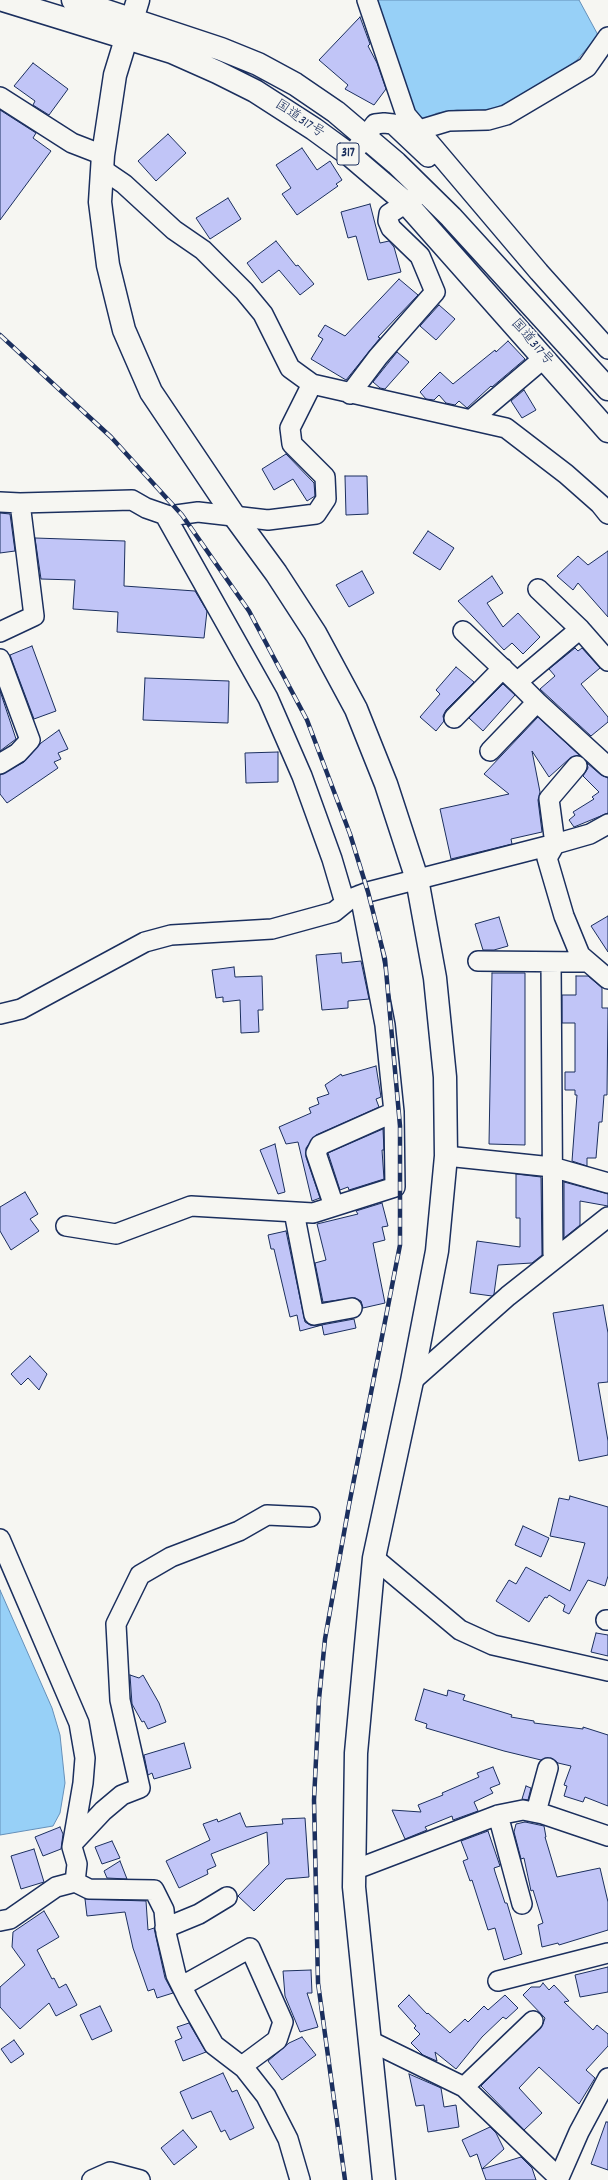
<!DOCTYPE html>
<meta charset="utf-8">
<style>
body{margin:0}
canvas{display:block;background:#f6f6f2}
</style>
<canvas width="608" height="2180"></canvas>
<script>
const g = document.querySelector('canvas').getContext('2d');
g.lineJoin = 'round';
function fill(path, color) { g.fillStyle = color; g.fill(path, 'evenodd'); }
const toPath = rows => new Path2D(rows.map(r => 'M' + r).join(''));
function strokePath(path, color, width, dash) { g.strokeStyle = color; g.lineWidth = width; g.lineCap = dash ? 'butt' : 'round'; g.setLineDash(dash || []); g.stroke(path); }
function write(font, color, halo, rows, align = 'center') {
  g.font = font + ' Dekko,"Klee One",sans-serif'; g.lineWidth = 4; g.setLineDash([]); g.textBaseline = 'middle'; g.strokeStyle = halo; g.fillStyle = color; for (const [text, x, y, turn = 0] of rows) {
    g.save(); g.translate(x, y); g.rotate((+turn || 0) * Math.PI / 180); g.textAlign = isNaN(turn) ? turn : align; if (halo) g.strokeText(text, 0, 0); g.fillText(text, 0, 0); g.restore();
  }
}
const water = toPath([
 [375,0,579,0,598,35,577,60,552,79,516,99,495,108,477,111,457,110,437,113,424,120,417,118,408,98,375,0],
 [0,1590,52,1708,60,1735,65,1783,60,1813,53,1826,0,1835,0,1590]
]);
fill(water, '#97d0f7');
strokePath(water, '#6590ba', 1);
const building = toPath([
 [360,17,370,44,368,46,377,63,386,89,374,105,345,89,348,85,319,60,360,17],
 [33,63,68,89,49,115,33,105,35,101,14,86,33,63],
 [0,110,36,133,33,138,51,151,0,220,0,110],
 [168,134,186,153,156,181,138,161,168,134],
 [302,148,317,170,330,161,342,180,336,184,338,186,297,215,282,194,291,188,276,165,302,148],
 [228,198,241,219,210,239,196,218,228,198],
 [370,204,380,243,389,241,394,247,401,272,368,280,356,236,348,238,341,212,370,204],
 [276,241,296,266,298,265,314,284,300,295,279,270,262,283,247,263,276,241],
 [399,279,418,295,378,337,380,338,346,380,311,359,323,339,318,336,325,325,345,336,399,279],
 [439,305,455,319,436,340,420,326,439,305],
 [508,341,525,359,492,387,491,386,467,408,459,401,455,405,446,403,439,395,434,400,426,399,420,392,440,372,453,384,495,350,496,352,508,341],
 [397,352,409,362,385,389,380,388,373,382,397,352],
 [524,390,536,410,522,418,511,401,524,390],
 [286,454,314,483,315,496,307,501,293,479,274,490,262,469,286,454],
 [345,476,367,476,368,514,346,515,345,476],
 [0,513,10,514,15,551,0,553,0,513],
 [428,531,454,548,440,570,413,553,428,531],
 [35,538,125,541,124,586,195,591,207,611,204,638,117,632,118,612,73,609,75,580,41,579,35,538],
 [608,551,608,617,578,583,573,590,557,576,578,556,588,565,608,551],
 [362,571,374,593,349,607,336,585,362,571],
 [492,576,503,593,487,603,503,627,518,613,540,637,523,654,512,643,504,650,458,601,492,576],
 [32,646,56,711,34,719,10,655,32,646],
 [575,648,578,651,582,648,600,668,581,684,608,717,608,722,591,736,540,689,555,676,549,669,575,648],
 [456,667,474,682,446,710,443,716,444,721,436,731,420,717,440,694,436,690,456,667],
 [145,678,229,681,228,723,143,720,145,678],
 [503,684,515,695,483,731,469,718,503,684],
 [0,691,16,739,0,751,0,691],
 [538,717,579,755,569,759,549,777,532,751,540,792,538,800,542,832,511,839,512,844,451,859,440,809,509,794,484,774,538,717],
 [59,730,68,749,58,753,61,759,54,762,58,768,7,803,0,794,0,775,24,762,41,743,59,730],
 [278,752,278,782,246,783,245,753,278,752],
 [587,763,601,775,608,778,608,813,574,827,569,820,575,815,573,812,594,799,592,797,599,792,583,776,588,768,587,763],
 [608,916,608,952,591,926,608,916],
 [499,917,508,946,494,950,483,950,475,924,499,917],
 [341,953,342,963,361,961,369,999,348,1001,348,1008,322,1010,316,955,341,953],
 [234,967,235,977,262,976,263,1010,258,1010,259,1032,241,1033,240,1000,223,1002,223,997,216,998,212,970,234,967],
 [492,973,525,973,525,1145,489,1144,492,973],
 [576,976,588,976,602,988,602,1008,608,1008,607,1095,604,1095,602,1122,599,1122,596,1158,587,1158,587,1166,572,1161,577,1095,575,1095,575,1090,565,1090,565,1072,575,1072,575,1023,562,1023,562,995,576,995,576,976],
 [376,1066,381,1097,376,1099,379,1107,316,1135,306,1148,306,1157,320,1198,312,1201,298,1142,286,1144,279,1127,311,1113,309,1108,319,1104,317,1098,329,1094,325,1085,341,1074,342,1076,376,1066],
 [383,1129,384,1150,382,1150,384,1179,349,1190,348,1187,340,1190,328,1153,383,1129],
 [275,1144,285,1192,278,1194,260,1150,275,1144],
 [516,1174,541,1177,542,1255,532,1263,498,1265,494,1294,492,1296,470,1293,477,1241,520,1247,520,1218,516,1218,516,1174],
 [564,1182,608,1194,608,1206,580,1201,580,1225,564,1238,564,1182],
 [25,1192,38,1214,30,1219,39,1231,11,1250,0,1231,0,1207,25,1192],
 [382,1203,388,1226,382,1227,385,1240,373,1243,385,1303,363,1308,361,1301,355,1298,323,1302,315,1263,326,1260,317,1224,358,1214,356,1211,382,1203],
 [286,1231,305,1322,310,1325,316,1326,354,1319,356,1328,324,1335,322,1325,300,1331,297,1315,290,1317,274,1249,271,1249,268,1235,286,1231],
 [603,1305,608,1333,608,1382,598,1383,608,1441,608,1455,579,1461,553,1313,603,1305],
 [30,1356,47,1374,39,1390,28,1378,21,1385,11,1374,30,1356],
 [570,1496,608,1507,608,1576,605,1586,588,1580,569,1614,563,1611,565,1605,549,1595,547,1598,545,1597,529,1622,496,1601,509,1580,516,1584,526,1567,570,1591,585,1543,550,1536,559,1498,569,1500,570,1496],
 [523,1526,549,1538,541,1557,515,1545,523,1526],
 [596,1633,608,1635,608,1656,591,1652,596,1633],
 [130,1675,139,1678,143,1675,159,1703,166,1722,148,1729,144,1721,142,1722,132,1704,130,1675],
 [424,1689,447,1696,448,1690,465,1695,463,1700,512,1715,511,1717,534,1721,534,1723,583,1729,583,1727,608,1735,608,1806,585,1797,583,1802,564,1796,567,1786,564,1785,571,1766,558,1763,551,1758,541,1760,504,1751,426,1728,427,1724,415,1720,424,1689],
 [184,1743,191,1768,154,1779,152,1773,148,1775,144,1755,184,1743],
 [493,1767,500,1784,490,1788,493,1793,474,1802,478,1811,453,1820,452,1816,425,1827,427,1830,405,1839,392,1810,421,1812,418,1805,443,1795,442,1793,479,1777,477,1773,493,1767],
 [526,1786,531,1788,528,1800,522,1799,526,1786],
 [240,1813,246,1827,283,1824,282,1819,305,1818,309,1877,286,1879,254,1911,238,1896,269,1864,267,1832,211,1854,216,1866,207,1870,208,1874,179,1888,166,1861,210,1840,203,1824,217,1819,218,1822,240,1813],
 [525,1822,544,1826,546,1837,545,1837,557,1877,600,1868,608,1902,608,1930,559,1945,558,1943,542,1947,538,1925,543,1923,533,1890,531,1891,524,1858,521,1859,514,1832,516,1824,525,1822],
 [60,1827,63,1834,61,1849,43,1856,35,1837,60,1827],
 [488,1831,500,1866,494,1868,495,1872,505,1903,507,1903,522,1954,504,1960,495,1928,488,1930,472,1880,470,1881,463,1861,468,1859,461,1841,488,1831],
 [112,1841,120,1858,102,1864,95,1847,112,1841],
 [34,1849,44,1882,21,1889,11,1856,34,1849],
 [120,1861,127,1879,107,1878,104,1871,120,1861],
 [85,1899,146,1901,148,1930,154,1928,165,1978,173,1993,157,1998,154,1989,148,1991,133,1948,125,1912,87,1916,85,1899],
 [44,1911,59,1937,37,1950,52,1979,54,1978,59,1988,66,1984,77,2005,56,2016,49,2003,20,2029,0,2007,0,1987,25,1965,12,1947,13,1932,44,1911],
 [608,1967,608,1992,580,1997,575,1975,608,1967],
 [311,1970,312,1993,307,1993,318,2027,300,2032,285,1996,283,1971,311,1970],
 [543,1983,549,1990,554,1985,569,2001,564,2002,593,2030,597,2025,608,2034,608,2046,586,2070,595,2078,579,2104,539,2067,519,2088,542,2113,524,2130,481,2086,543,2024,545,2018,523,1995,531,1987,540,1987,543,1983],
 [409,1995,427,2014,428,2013,450,2033,465,2019,468,2022,484,2006,488,2010,505,1995,518,2008,506,2019,503,2017,482,2037,456,2069,435,2052,437,2061,423,2055,411,2043,420,2034,414,2028,416,2026,398,2006,409,1995],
 [100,2006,112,2031,92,2040,80,2015,100,2006],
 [189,2023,206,2052,183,2061,175,2041,182,2038,177,2027,189,2023],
 [302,2037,316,2055,282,2080,268,2061,289,2043,302,2037],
 [14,2040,24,2054,11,2063,1,2049,14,2040],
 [223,2073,232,2092,237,2090,254,2128,230,2140,225,2130,221,2132,211,2111,192,2119,180,2092,223,2073],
 [409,2074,441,2088,444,2107,456,2105,459,2127,428,2132,424,2105,416,2106,409,2074],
 [606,2122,608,2122,608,2170,591,2164,606,2122],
 [490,2127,496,2133,504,2149,482,2169,477,2154,470,2157,462,2140,490,2127],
 [183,2130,197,2147,174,2165,161,2148,183,2130],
 [521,2157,532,2168,536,2180,486,2180,482,2169,521,2157]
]);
fill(building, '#c1c5f7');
strokePath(building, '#1b2f5e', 1);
const minor = toPath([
 [367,0,406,115,539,272,608,349],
 [0,97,72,143,103,155],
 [419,130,449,121,488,120,506,115,587,67,608,37],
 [351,156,375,124,384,123,393,124,428,157],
 [102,169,124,184,174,230,203,250,244,291,263,314,290,368,312,384,506,428,566,474,600,504,608,514],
 [350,394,378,357,435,292,420,256,391,228,388,221,389,214,418,195],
 [472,419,544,358],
 [0,502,20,503,132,500,146,508,169,516,198,512,268,520,316,514,326,499,325,477,292,444,290,428,312,384],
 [165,515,268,698,302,776,332,859,345,903],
 [538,589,580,629,608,661],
 [463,631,517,682,580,629],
 [0,632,34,616,20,503],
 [0,659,30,740,18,753,0,764],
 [537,702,608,767],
 [454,718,503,668],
 [490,751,537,702,517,682],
 [577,766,549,799,555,844,547,858,564,916,580,955,608,979],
 [478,961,588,962],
 [551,962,553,1254],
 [0,1014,21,1009,145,942,171,935,272,929,334,912,350,899,368,892,555,844,590,834,608,824],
 [446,1156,552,1167,608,1183],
 [334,1206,316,1153,320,1145,394,1112],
 [294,1212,314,1315,352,1308],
 [66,1226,116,1234,191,1206,313,1213,395,1187,394,1112,385,1025,360,895],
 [412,1381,508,1296,608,1217],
 [0,1539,79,1723,85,1758,83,1783,72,1847,77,1864,75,1882],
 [374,1558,460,1630,493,1645,608,1671],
 [606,1620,608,1620],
 [536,1812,548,1768],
 [498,1815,522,1904],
 [73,1843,103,1811,122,1795,140,1788,120,1700,116,1624,140,1575,171,1557,239,1531,267,1515,310,1517],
 [354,1870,498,1815,523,1810,543,1814,608,1836],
 [0,1921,10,1919,56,1887,75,1882,89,1889,154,1890,164,1910,166,1933,176,1975,188,1999,214,2045,244,2068,266,2096,288,2139,300,2180],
 [165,1928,199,1914,227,1897],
 [498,1981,608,1953],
 [182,1986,250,1948,283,2022,277,2040,242,2066],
 [370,2041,464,2087,559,2178],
 [464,2087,533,2021],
 [92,2180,110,2172,140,2180],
 [558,2180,579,2132,608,2078]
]);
const tertiary = toPath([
 [138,0,115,75,103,155,100,202,108,265,124,330,151,392,235,517,276,573,315,633,356,709,386,784,417,879,435,978,445,1077,446,1156,437,1251,412,1381,374,1558,356,1753,354,1887,384,2180]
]);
const trunk = toPath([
 [3,0,172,52,217,72,255,91,314,129,351,156,406,203,608,431],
 [73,0,221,49,258,64,295,84,336,112,396,163,451,217,608,389]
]);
strokePath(minor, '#1b2f5e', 22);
strokePath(tertiary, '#1b2f5e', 25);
strokePath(trunk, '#1b2f5e', 25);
strokePath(minor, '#f6f6f2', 19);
strokePath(tertiary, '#f6f6f2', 22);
strokePath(trunk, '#f6f6f2', 22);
const rail = toPath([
 [0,335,111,437,182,515,249,611,307,720,350,834,368,892,385,959,400,1126,400,1245,349,1505,325,1639,319,1699,314,1800,318,1983,345,2180]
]);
strokePath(rail, '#1b2f5e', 4.5);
strokePath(rail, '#f6f6f2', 3, [9]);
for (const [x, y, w] of [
 [348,154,22]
]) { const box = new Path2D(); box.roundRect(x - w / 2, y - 11, w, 22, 3); g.fillStyle = '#f6f6f2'; g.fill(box); strokePath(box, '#1b2f5e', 1); }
write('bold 13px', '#1b2f5e', null, [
 ["317",348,154]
]);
write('14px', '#1b2f5e', '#f6f6f2', [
 ["国道317号",299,120,34],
 ["国道317号",531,343,49]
]);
</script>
